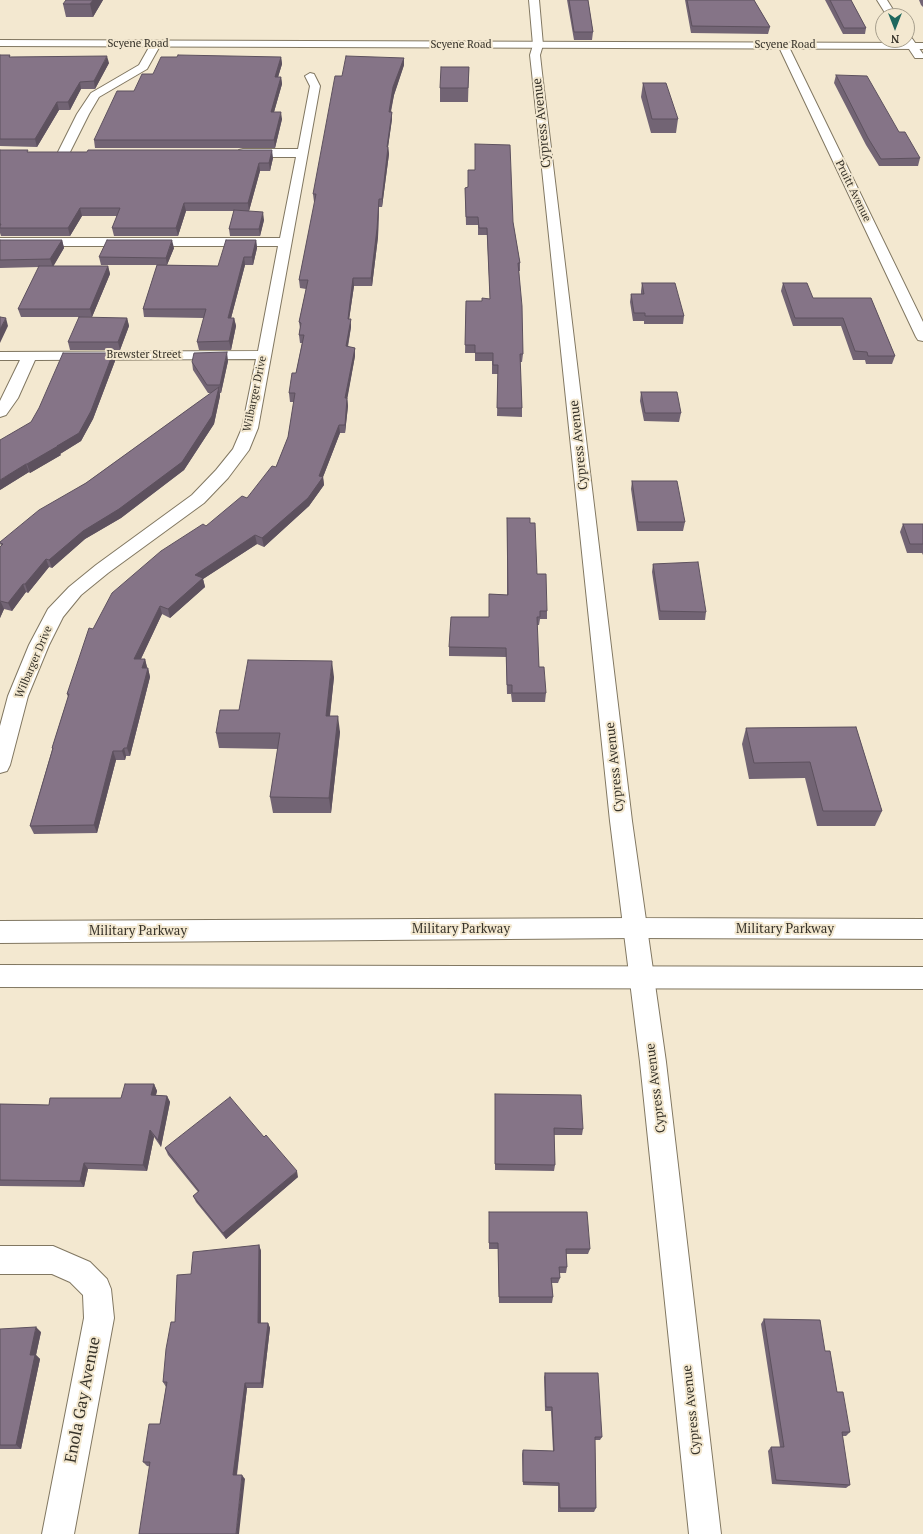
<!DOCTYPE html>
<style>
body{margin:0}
#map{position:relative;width:923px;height:1534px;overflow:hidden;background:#f3e8d0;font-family:"PT Serif",serif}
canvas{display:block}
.north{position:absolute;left:875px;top:8px;width:40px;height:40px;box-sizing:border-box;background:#f3e8d0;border:1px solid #a79f8d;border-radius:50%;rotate:180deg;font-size:11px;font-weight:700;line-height:16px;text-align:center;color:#363229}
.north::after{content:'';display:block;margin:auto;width:14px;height:18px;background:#1f685e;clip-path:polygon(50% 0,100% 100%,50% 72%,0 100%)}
</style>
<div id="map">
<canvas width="923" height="1534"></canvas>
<div class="north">N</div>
</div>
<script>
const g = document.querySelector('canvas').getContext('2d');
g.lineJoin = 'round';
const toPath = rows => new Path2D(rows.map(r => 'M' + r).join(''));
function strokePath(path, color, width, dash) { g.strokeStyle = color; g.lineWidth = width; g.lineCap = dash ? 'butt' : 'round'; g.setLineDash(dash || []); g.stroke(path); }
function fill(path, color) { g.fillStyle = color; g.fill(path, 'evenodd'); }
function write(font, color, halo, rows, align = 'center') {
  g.font = font + ' "PT Serif",serif'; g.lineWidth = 4; g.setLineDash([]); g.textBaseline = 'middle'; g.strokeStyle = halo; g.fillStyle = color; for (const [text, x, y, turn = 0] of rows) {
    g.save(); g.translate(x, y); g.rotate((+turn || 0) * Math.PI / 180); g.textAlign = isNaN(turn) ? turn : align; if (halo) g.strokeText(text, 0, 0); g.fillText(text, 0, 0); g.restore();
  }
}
const minor = toPath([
 [529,0,539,0,543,45,540,55,542,73,632,821,666,1062,721,1534,689,1534,640,1062,610,821,532,73,530,55,533,45,529,0],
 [877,0,887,0,897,16,887,16,877,0],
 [907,36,911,37,923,54,923,58,915,58,903,40,907,40,907,36],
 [156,41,161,44,147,69,99,97,89,114,70,152,68,155,64,156,60,155,58,152,77,114,91,93,139,65,152,42,156,41],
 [783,42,788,45,923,322,923,341,918,340,916,337,778,45,783,42],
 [310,73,314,74,320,86,258,428,249,450,228,478,204,503,108,573,81,595,63,617,49,645,28,696,10,765,7,771,0,773,0,726,8,696,29,645,48,609,69,587,96,565,192,495,216,470,233,449,242,428,256,359,35,360,18,398,6,415,0,417,0,401,20,360,0,360,0,352,258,351,278,246,0,246,0,238,280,238,296,157,243,157,239,156,237,153,239,150,243,149,298,149,310,86,305,76,310,73],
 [0,1246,53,1246,90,1262,107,1279,111,1289,114,1318,74,1534,42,1534,84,1318,83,1295,70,1282,52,1274,0,1274,0,1246]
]);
const secondary = toPath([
 [635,918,923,919,923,939,635,938,0,943,0,921,635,918],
 [0,965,923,967,923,989,0,987,0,965]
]);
const primary = toPath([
 [0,40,923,43,923,49,0,46,0,40]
]);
strokePath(minor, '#817761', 2);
strokePath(secondary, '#817761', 2);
strokePath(primary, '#817761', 2);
fill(minor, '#fff');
fill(secondary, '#fff');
fill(primary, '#fff');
fill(toPath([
 [103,0,93,17,66,17,63,4],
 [567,0,588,0,593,32,592,40,574,40],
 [685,0,754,0,770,27,768,34,691,33],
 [825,0,851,0,866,28,865,34,843,34],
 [919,0,923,0,923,7,921,5],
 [0,55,10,55,10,57,109,63,95,89,81,89,70,110,59,110,37,147,0,146],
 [281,57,282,64,278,77,281,77,282,84,274,112,282,119,275,148,95,148,94,140,134,91,153,74],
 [404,58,404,65,394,95,391,112,392,112,392,119,388,147,389,154,382,207,379,207,378,237,372,286,354,286,349,319,351,327,348,347,355,348,355,356,347,398,348,406,345,433,340,433,323,477,324,485,309,506,264,547,257,544,203,579,205,587,170,618,162,614,141,659,145,659,147,668,148,668,150,677,130,756,126,756,125,760,116,760,97,833,34,834,30,826,52,750,52,748,68,697,67,694,93,629,206,526,247,498,276,467,288,437,294,402,290,402,289,393,296,373,302,343,300,343,299,335,300,328,299,322,306,289,300,288,299,280,315,202,314,202,313,194,342,76],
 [469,67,468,102,440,102,440,88],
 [836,75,899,132,920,158,918,166,879,166,866,145,834,83],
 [643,83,678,119,676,133,651,133,641,97],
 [0,150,29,152,273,158,270,171,260,171,249,211,264,220,260,236,230,236,229,229,234,211,186,211,178,236,114,236,112,228,117,216,82,216,70,236,1,236,0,233],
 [468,187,513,222,520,263,520,271,519,271,523,354,522,362,520,362,522,408,522,417,497,416,498,374,492,374,492,361,475,361,475,353,465,353,466,301,482,301,490,299,487,235,478,235,478,225,466,225,465,188],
 [0,240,62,240,64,248,53,266,108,266,110,274,92,317,21,317,18,309,39,267,0,268],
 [256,240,257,248,253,265,245,265,231,318,234,318,236,326,231,350,199,350,197,342,204,318,144,317,143,309,157,265,101,265,99,257,174,248,167,265,218,266],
 [642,283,684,316,683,324,644,324,644,321,633,321,630,302,631,294,641,294,641,291],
 [783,283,813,298,871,298,895,356,892,364,866,364,865,360,853,360,841,326,793,326,781,291],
 [127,318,129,326,120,350,70,350,68,342],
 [113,353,115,361,93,419,81,441,60,454,61,455,30,473,29,472,0,490,31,422],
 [228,361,221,393,220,393,220,396,214,424,184,470,121,518,85,539,52,568,49,567,28,593,26,592,12,611,4,609,0,618,1,547,0,542,86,483,211,393,208,393,193,370,192,362],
 [641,392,681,413,679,422,644,421,640,401],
 [632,481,685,522,683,531,637,531,631,489],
 [507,518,530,523,537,574,547,611,547,619,540,619,539,625,537,625,539,667,546,693,545,702,512,702,511,694,507,694,506,657,449,656,449,647,489,617,489,594,507,595],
 [903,524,923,524,923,555,922,553,907,553,900,532],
 [653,564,706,612,705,620,659,620,652,572],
 [334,677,330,716,340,732,331,813,273,813,270,797,278,749,219,748,216,733,239,710],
 [856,727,882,811,875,826,817,826,805,778,749,779,742,744,746,728],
 [154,1084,157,1091,156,1095,167,1096,170,1102,161,1147,154,1137,147,1171,88,1169,84,1187,0,1186,0,1104,49,1105,121,1098],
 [495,1094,583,1129,582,1135,554,1135,555,1165,554,1171,495,1170],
 [165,1148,298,1177,226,1239,196,1202,193,1196,198,1192,168,1155],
 [489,1212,590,1249,588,1254,566,1254,567,1267,566,1273,559,1273,560,1278,558,1283,552,1283,553,1297,552,1303,499,1303,498,1249,489,1249],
 [259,1245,261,1251,261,1323,268,1323,270,1328,263,1388,247,1388,237,1475,245,1479,147,1466,143,1462,160,1424,166,1387,163,1382,175,1322,191,1274],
 [764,1319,825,1351,837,1392,850,1432,846,1436,842,1436,850,1485,846,1488,772,1484,768,1451,771,1447,780,1447,761,1324],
 [0,1329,41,1332,36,1355,40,1359,21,1449,0,1449],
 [545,1373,602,1437,600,1440,595,1440,596,1508,594,1512,558,1512,558,1486,523,1485,522,1454,523,1450,553,1451,551,1411,545,1411,544,1377]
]), '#726474');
fill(toPath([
 [93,0,103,0,93,17,90,4],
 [107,56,109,63,95,89,94,81],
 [281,57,282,64,276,84,275,77],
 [404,58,404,65,394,95,389,119,389,112,393,87],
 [281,77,282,84,272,119,271,112],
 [80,82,81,89,70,110,68,102],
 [57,102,59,110,37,147,35,139],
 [281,112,282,119,275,148,274,140],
 [392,112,392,119,387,154,387,147],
 [388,147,389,154,382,207,382,199],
 [272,150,273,158,270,171,269,163],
 [259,163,260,171,249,211,248,203],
 [379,199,379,207,378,237,372,286,371,278],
 [184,203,186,211,178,236,176,228],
 [80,208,82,216,70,236,68,228],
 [263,212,264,220,260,236,259,229],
 [62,240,64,248,53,267,50,259],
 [172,240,174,248,167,265,166,258],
 [256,240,257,248,253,265,252,257],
 [244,257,245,265,229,326,228,318],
 [108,266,110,274,92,317,90,309],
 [353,278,354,286,348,327,348,319],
 [6,318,8,326,0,343,0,329],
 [127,318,129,326,120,350,118,342],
 [234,318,236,326,231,350,229,341],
 [351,319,351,327,346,355,346,346],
 [355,348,355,356,346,406,345,398],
 [227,352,228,361,221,393,220,385],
 [113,353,115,361,93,419,81,441,60,454,61,455,30,473,27,464,57,446],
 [219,387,220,396,214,424,184,470,121,518,85,539,52,568,49,560],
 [347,398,348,406,345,433,345,425],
 [339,425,340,433,323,477,324,485,309,506,264,547,262,538,319,476],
 [26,464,29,472,0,490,0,480],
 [255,535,257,544,203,579,205,587,170,618,168,609,195,575],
 [46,559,49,567,28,593,25,584],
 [23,584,26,592,12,611,8,603],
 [0,600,4,609,0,618],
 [160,606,162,614,137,667,134,659],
 [145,659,147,667,145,676,142,668],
 [332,661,334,677,328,731,326,716],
 [148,668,150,677,130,756,127,748],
 [338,716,340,732,331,813,329,798],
 [124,748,126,756,125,760,122,751],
 [113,751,116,760,97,833,94,825],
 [154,1084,157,1091,154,1102,151,1095],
 [167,1096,170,1102,161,1147,158,1140],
 [150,1130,154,1137,147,1171,143,1165],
 [84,1163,88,1169,84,1187,80,1181],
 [297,1171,298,1177,226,1239,223,1233],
 [259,1245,261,1251,261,1328,258,1323],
 [268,1323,270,1328,263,1388,261,1383],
 [36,1327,41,1332,36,1355,40,1359,21,1449,16,1445,30,1355],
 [245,1383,247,1388,236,1479,233,1475],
 [242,1475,245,1479,239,1534,236,1534]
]), '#5d515e');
const building = toPath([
 [66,0,93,0,90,4,63,4,66,0],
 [569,0,588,0,593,32,574,32,569,0],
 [687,0,754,0,770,27,692,26,687,0],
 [830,0,851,0,866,28,844,28,830,0],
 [0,55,10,55,9,57,107,56,94,81,80,82,68,102,57,102,35,139,0,139,0,55],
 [178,55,281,57,275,77,281,77,271,112,281,112,274,140,94,140,117,91,134,91,142,74,153,74,161,57,177,57,178,55],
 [346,56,404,58,393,87,389,112,392,112,387,147,388,147,382,199,379,199,377,229,371,278,353,278,348,319,351,319,346,346,355,348,345,398,347,398,345,425,339,425,319,476,323,477,308,498,262,538,255,535,195,575,203,578,168,609,160,606,134,659,145,659,142,668,148,668,127,748,124,748,122,751,113,751,94,825,30,826,53,748,52,748,69,694,67,694,89,628,93,629,112,593,161,551,203,524,206,526,242,496,247,498,272,466,276,467,288,437,295,393,289,393,292,373,296,373,304,335,299,335,301,323,299,322,308,280,299,280,316,194,313,194,335,76,342,76,346,56],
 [441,67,469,67,468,88,440,88,441,67],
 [836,75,867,76,899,132,905,132,920,158,881,159,868,138,836,75],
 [643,83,666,83,678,119,652,119,643,83],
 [475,144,510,145,513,222,520,263,518,263,522,306,523,354,520,354,522,408,497,408,498,365,493,365,493,353,475,353,475,345,465,345,466,301,482,301,482,298,490,299,487,228,479,228,478,217,466,217,465,188,468,187,468,170,475,170,475,144],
 [0,150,28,150,27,152,87,152,88,150,272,150,269,163,259,163,248,203,184,203,176,228,112,228,120,208,80,208,68,228,0,228,0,226,1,224,0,224,0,150],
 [234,210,263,212,259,229,229,229,234,210],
 [0,240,62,240,50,259,0,260,0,240],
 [107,240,172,240,166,258,99,257,107,240],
 [226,240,256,240,252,257,244,257,228,318,234,318,229,341,197,342,206,309,143,309,157,265,218,266,226,240],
 [39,266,108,266,90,309,18,309,39,266],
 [642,283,675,283,684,316,645,316,645,313,634,313,631,294,644,294,642,283],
 [783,283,807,283,813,298,871,298,895,356,868,356,867,352,855,351,843,318,795,318,783,283],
 [0,317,6,318,0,329,0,317],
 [79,317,127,318,118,342,68,342,79,317],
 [227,352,220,385,207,385,192,362,194,353,227,352],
 [63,353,113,353,91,411,79,433,57,446,58,446,27,464,26,464,0,480,0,440,31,422,39,408,63,353],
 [219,387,212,416,182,462,119,509,83,531,49,560,46,559,25,584,23,584,8,603,0,601,0,547,3,544,0,543,0,542,39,510,86,483,219,387],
 [641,392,677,392,681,413,645,413,641,392],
 [632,481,677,481,685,522,638,522,632,481],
 [507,518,530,518,530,523,535,523,537,574,546,574,547,611,540,611,540,617,537,617,539,667,544,667,546,693,512,693,512,685,507,685,506,648,449,647,451,617,489,617,489,594,508,595,507,518],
 [903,524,923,524,923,544,910,544,903,524],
 [698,562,706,612,660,611,653,564,698,562],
 [248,660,332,661,326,716,338,716,329,798,270,797,280,733,216,733,220,710,239,710,248,660],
 [856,727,882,811,823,811,810,762,754,763,746,728,856,727],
 [125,1084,154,1084,151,1095,167,1096,158,1140,150,1130,143,1165,84,1163,80,1181,0,1180,0,1104,49,1105,50,1098,121,1098,125,1084],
 [495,1094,581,1095,583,1129,554,1128,555,1165,495,1164,495,1094],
 [230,1097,264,1137,266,1135,297,1171,223,1233,193,1196,199,1191,165,1148,230,1097],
 [489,1212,587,1212,590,1249,566,1249,567,1267,559,1267,560,1278,551,1278,553,1297,499,1297,498,1243,489,1243,489,1212],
 [259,1245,258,1323,268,1323,261,1383,245,1383,233,1475,242,1475,236,1534,139,1534,150,1462,143,1462,149,1424,160,1424,167,1382,163,1382,166,1349,171,1322,175,1322,177,1275,191,1274,193,1252,259,1245],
 [764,1319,820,1320,825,1351,830,1351,837,1392,843,1392,850,1432,842,1432,850,1485,776,1480,771,1447,784,1447,764,1319],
 [36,1327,30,1355,35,1355,16,1445,0,1445,0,1329,36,1327],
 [545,1373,598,1373,602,1437,595,1437,596,1508,560,1508,559,1483,523,1482,523,1450,554,1451,552,1407,546,1407,545,1373]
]);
fill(building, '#857487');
strokePath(building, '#5d515e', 1);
write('11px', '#363229', '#f3e8d0', [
 ["Scyene Road",138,44],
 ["Scyene Road",461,45],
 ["Scyene Road",785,45],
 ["Pruitt Avenue",853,191,64],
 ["Brewster Street",144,355],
 ["Wilbarger Drive",255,394,-78],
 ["Wilbarger Drive",34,662,-67]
]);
write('13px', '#363229', '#f3e8d0', [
 ["Cypress Avenue",542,123,-96],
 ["Cypress Avenue",579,445,-96],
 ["Cypress Avenue",615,767,-96],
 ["Military Parkway",461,929],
 ["Military Parkway",785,929],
 ["Military Parkway",138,931],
 ["Cypress Avenue",656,1088,-97],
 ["Cypress Avenue",692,1410,-96]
]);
write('16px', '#363229', '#f3e8d0', [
 ["Enola Gay Avenue",83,1400,-79]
]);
</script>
